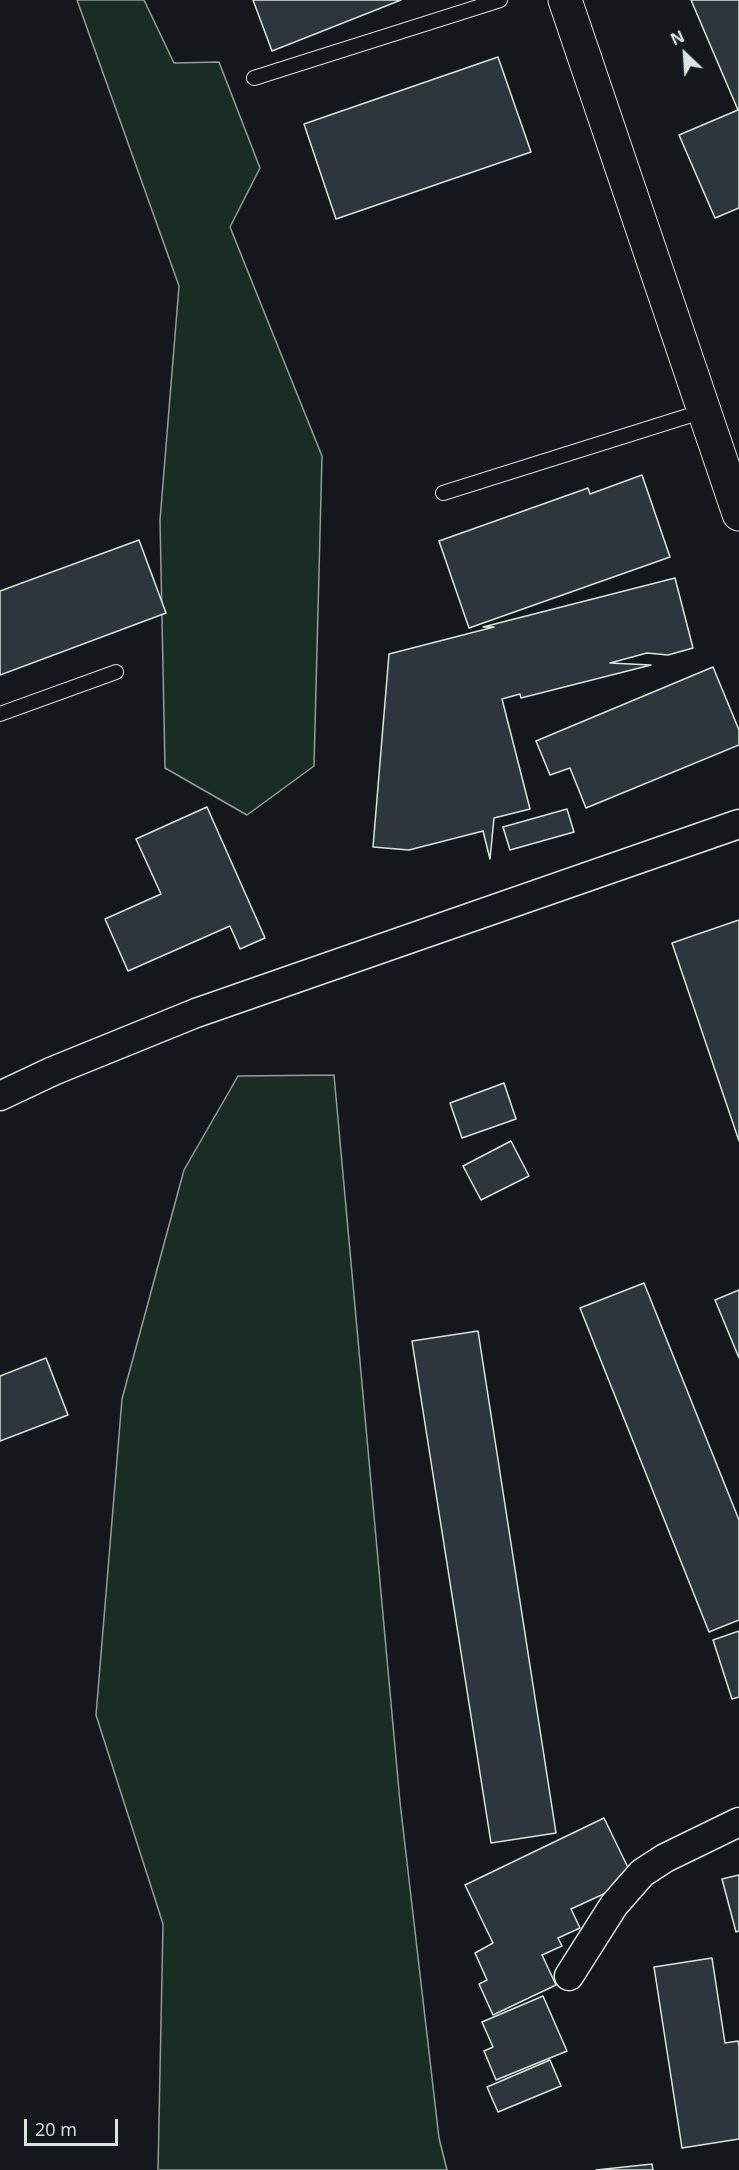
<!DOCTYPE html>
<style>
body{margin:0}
#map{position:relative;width:739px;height:2170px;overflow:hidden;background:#14181c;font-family:"Open Sans",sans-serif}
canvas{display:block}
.north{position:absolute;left:655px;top:24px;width:60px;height:60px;-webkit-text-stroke:4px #14181c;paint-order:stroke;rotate:335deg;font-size:16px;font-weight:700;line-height:24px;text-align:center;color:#d8e6dc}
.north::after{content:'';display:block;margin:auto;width:21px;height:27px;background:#d8e6dc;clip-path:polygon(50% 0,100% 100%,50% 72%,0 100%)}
.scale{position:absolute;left:24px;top:2119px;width:94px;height:27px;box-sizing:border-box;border:3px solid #d8e6dc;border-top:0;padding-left:8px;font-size:18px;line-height:21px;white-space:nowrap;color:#d8e6dc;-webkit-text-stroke:4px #14181c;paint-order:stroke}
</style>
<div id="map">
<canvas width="739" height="2170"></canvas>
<div class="north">N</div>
<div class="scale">20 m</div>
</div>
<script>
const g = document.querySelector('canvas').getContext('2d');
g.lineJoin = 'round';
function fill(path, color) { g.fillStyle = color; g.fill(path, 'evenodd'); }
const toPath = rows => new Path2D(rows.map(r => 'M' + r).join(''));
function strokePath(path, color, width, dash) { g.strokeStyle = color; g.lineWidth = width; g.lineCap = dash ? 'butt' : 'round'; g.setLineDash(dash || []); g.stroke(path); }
const green = toPath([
 [77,0,144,0,174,63,219,62,260,168,230,227,322,456,314,766,247,815,165,768,160,520,179,286,77,0],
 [334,1075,400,1802,439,2138,447,2170,158,2170,163,1924,96,1715,122,1399,184,1170,238,1076,334,1075]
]);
fill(green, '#1a2d24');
strokePath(green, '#939e99', 1.5);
const building = toPath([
 [253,0,401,0,272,51,253,0],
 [691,0,739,0,739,208,715,218,679,135,738,110,691,0],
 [498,57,531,152,336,219,304,124,498,57],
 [642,475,670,557,469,628,439,541,588,488,590,494,642,475],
 [139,540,166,613,0,675,0,591,139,540],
 [675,578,693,648,668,655,647,653,610,663,651,665,521,698,520,694,502,699,530,809,494,818,490,859,483,831,409,850,373,847,389,654,494,627,483,627,675,578],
 [713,667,739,730,739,745,586,808,570,768,550,775,536,741,713,667],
 [207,807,265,938,240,949,230,926,128,971,105,919,161,894,136,839,207,807],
 [567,809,574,832,510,850,503,827,567,809],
 [739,920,739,1141,672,943,739,920],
 [504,1083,516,1119,462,1138,450,1103,504,1083],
 [511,1141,529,1176,481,1200,463,1166,511,1141],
 [644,1283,739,1520,739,1620,709,1632,580,1308,644,1283],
 [739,1290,739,1358,715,1300,739,1290],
 [478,1331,556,1833,491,1843,412,1341,478,1331],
 [46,1358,68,1415,0,1441,0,1376,46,1358],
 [739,1631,739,1697,732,1699,713,1640,739,1631],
 [604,1818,634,1880,571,1909,580,1928,558,1938,562,1946,542,1955,556,1985,493,2015,479,1984,487,1980,475,1953,493,1943,465,1885,604,1818],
 [739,1875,739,1931,736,1932,722,1879,739,1875],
 [712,1958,725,2043,738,2041,739,2046,739,2139,682,2148,654,1967,712,1958],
 [543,1996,567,2051,496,2080,484,2051,493,2047,482,2022,543,1996],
 [550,2060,561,2086,498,2112,487,2087,550,2060],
 [652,2164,653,2170,596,2170,652,2164]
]);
fill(building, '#2c363c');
strokePath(building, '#d8e6dc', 1.5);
const lane = toPath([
 [254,78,500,0],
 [443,493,704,411],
 [0,714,116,672]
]);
const street = toPath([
 [0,1096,53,1071,196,1013,739,824],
 [569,1976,614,1905,642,1873,665,1858,739,1822]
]);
const secondary = toPath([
 [565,0,739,514]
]);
strokePath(lane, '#d8e6dc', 16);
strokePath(street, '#d8e6dc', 31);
strokePath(secondary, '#d8e6dc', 35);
strokePath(lane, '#14181c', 14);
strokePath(street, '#14181c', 28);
strokePath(secondary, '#14181c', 33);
</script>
